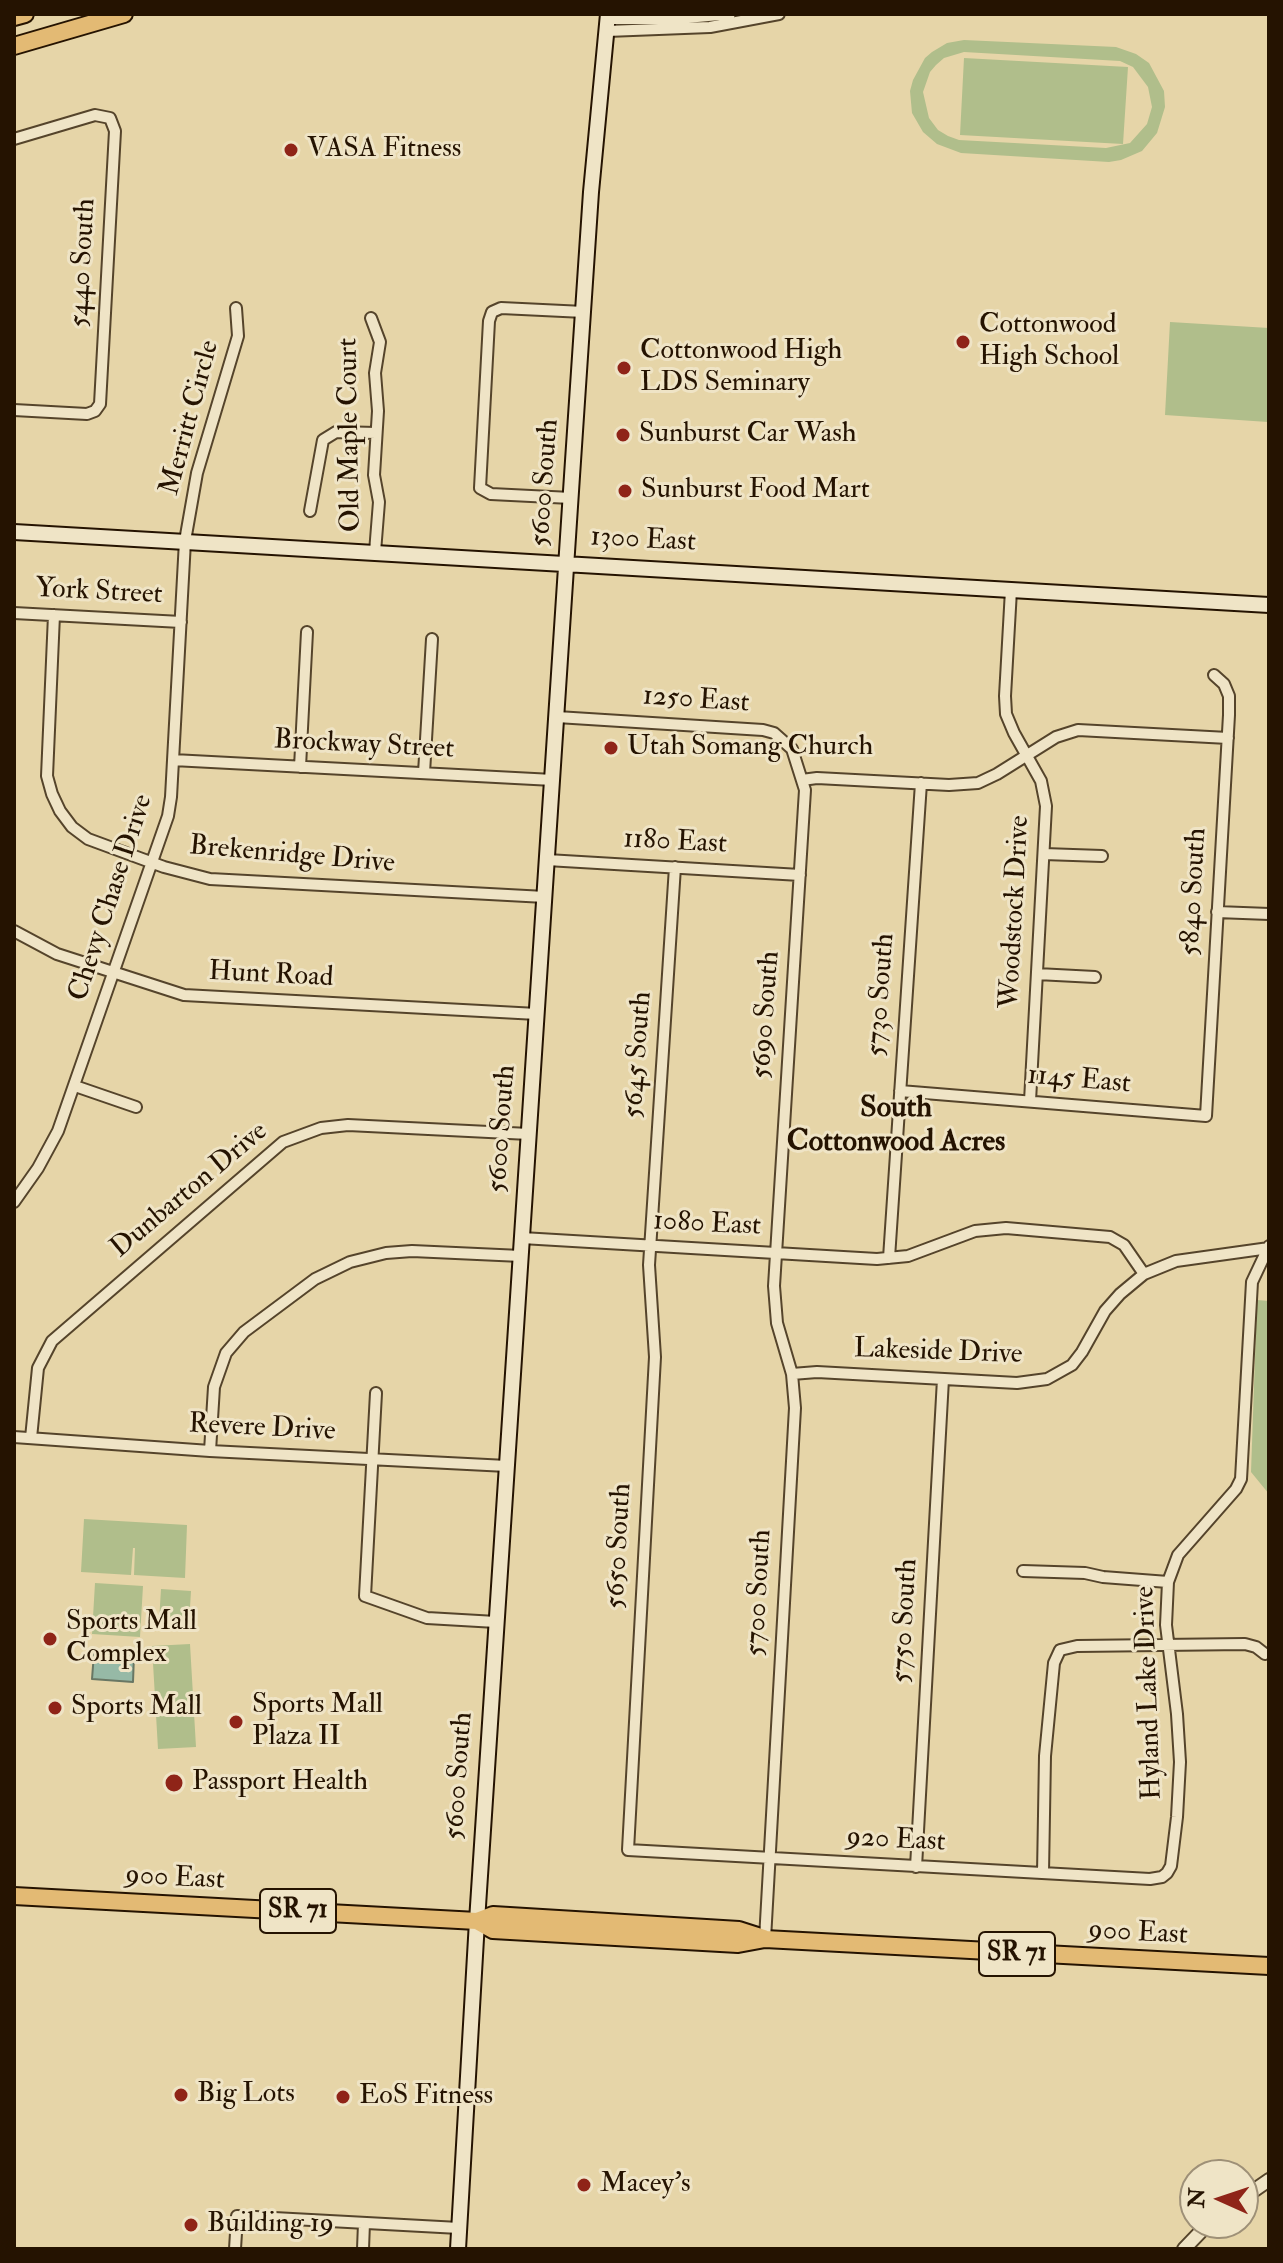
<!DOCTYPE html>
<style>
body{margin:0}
#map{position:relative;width:1283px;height:2263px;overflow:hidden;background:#e6d5a8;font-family:"IM FELL Double Pica",serif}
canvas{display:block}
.frame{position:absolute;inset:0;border:16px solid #251301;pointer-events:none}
.north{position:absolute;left:1179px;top:2159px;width:80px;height:80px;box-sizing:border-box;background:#efe4c6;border:2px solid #9e9077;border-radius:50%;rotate:273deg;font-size:22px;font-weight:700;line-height:32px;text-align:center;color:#251301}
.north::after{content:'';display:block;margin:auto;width:28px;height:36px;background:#8f2418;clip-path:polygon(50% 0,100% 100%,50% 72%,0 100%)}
</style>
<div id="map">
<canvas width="1283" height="2263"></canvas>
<div class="frame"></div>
<div class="north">N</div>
</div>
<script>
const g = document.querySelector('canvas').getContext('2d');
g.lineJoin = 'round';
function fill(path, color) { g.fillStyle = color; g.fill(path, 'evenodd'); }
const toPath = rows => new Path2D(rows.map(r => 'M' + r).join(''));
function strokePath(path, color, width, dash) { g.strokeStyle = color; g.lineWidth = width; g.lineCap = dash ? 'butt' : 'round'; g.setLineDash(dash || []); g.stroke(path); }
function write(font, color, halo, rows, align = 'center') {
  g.font = font + ' "IM FELL Double Pica",serif'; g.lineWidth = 6; g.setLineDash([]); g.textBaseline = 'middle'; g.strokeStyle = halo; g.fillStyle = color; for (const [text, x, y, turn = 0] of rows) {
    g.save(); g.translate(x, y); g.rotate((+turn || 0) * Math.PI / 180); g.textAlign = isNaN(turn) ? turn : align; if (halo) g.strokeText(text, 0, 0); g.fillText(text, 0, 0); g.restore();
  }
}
fill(toPath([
 [964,40,1116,47,1136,54,1149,63,1164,91,1165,107,1157,133,1142,151,1121,160,1109,162,961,153,937,144,923,132,912,113,910,91,913,80,925,58,932,52,947,43],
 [964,52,1120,61,1133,67,1148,87,1152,107,1147,124,1130,143,1106,148,959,140,948,136,938,130,929,118,923,92,930,72,936,65,944,58],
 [964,58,1128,67,1123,144,960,135],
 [1170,322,1269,328,1268,422,1165,415],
 [1257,1300,1269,1301,1269,1494,1251,1472],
 [84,1519,187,1525,185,1578,134,1575,135,1548,133,1548,131,1575,81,1572],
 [95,1583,143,1586,140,1637,92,1634],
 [161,1589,191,1591,189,1624,159,1622],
 [190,1644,196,1747,158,1749,152,1646]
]), '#b0be8b');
const water = toPath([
 [94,1653,134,1655,133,1682,92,1679,94,1653]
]);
fill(water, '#96b9a6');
strokePath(water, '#697764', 2);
const minor = toPath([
 [608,19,675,19,730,14],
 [607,31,710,27,779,14],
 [14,139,95,115,110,118,115,131,100,404,95,411,87,414,14,410],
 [371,318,380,342,375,373,378,411,374,475,379,502,375,552],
 [571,498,491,494,480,488,489,321,492,312,501,308,584,312],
 [310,511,323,440,336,432,376,433],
 [1011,590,1005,696,1006,714,1014,733,1041,781,1046,806,1030,1101],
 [14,613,181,622],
 [54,615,47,776,52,794,60,811,72,827,88,839,164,867,210,879,545,897],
 [557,717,763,730,774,733,792,749,805,790,774,1286,777,1323,792,1374,795,1408,765,1939],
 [173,760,553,780],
 [300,767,307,632],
 [424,773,432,639],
 [802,780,817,778,949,785,978,783,997,774,1056,737,1078,730,1228,738],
 [1044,854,1102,856],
 [547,860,800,875],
 [675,867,649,1265,655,1357,628,1850,1150,1879,1162,1877,1167,1873,1171,1866,1177,1817,1180,1762,1177,1714,1166,1625,1168,1582,1178,1555,1236,1489,1241,1479,1252,1282,1269,1246],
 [1217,912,1269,914],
 [14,931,57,954,184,995,537,1014],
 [1037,974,1095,977],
 [75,1086,136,1107],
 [900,1091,1206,1116,1229,715,1229,696,1224,684,1214,675],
 [14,1202,38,1168,58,1131,168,816,171,797,185,541,197,473,238,336,236,308],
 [522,1238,877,1259,908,1256,975,1231,1006,1228,1110,1237,1124,1245,1144,1274],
 [889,1258,921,783],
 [792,1374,817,1372,1017,1383,1047,1379,1072,1365,1082,1352,1105,1311,1120,1294,1144,1274,1176,1261,1269,1248],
 [376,1393,365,1596,427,1618,496,1622],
 [14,1437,210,1451,507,1466],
 [31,1438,38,1368,52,1341,283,1142,321,1128,348,1125,529,1134],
 [210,1451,214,1387,226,1353,244,1332,315,1279,350,1262,386,1253,412,1251,521,1256],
 [1023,1571,1085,1573,1103,1577,1168,1582],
 [916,1867,943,1379],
 [1043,1873,1045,1756,1054,1663,1060,1650,1077,1646,1245,1644,1256,1647,1265,1654],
 [235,2249,237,2216,459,2228],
 [363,2249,364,2223]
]);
const tertiary = toPath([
 [1243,2198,1269,2180],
 [1184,2249,1209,2223]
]);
const secondary = toPath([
 [14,532,1269,605],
 [458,2249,477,1921,572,476,591,192,608,14]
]);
const primary = toPath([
 [14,17,25,14],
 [14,46,124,14],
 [14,1896,477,1921,493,1915,739,1930,764,1938],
 [477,1921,493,1930,738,1944,765,1939,1269,1966]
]);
strokePath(minor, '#55442b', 14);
strokePath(tertiary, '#55442b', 16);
strokePath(secondary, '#251301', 18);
strokePath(primary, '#251301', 20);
strokePath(minor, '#efe4c6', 10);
strokePath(tertiary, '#efe4c6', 12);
strokePath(secondary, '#efe4c6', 14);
strokePath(primary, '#e3ba74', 16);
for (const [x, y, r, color] of [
 [291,150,8,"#8f2418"],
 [963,342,8,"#8f2418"],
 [624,368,8,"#8f2418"],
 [623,435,8,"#8f2418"],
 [625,491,8,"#8f2418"],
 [611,748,8,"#8f2418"],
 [50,1639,8,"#8f2418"],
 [55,1708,8,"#8f2418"],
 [236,1722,8,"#8f2418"],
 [174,1783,10,"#8f2418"],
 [181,2095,8,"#8f2418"],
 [343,2097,8,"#8f2418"],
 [584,2185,8,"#8f2418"],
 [191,2225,8,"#8f2418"]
]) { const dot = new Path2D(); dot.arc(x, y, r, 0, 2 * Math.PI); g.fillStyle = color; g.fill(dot); strokePath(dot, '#efe4c6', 3); }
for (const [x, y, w] of [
 [298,1911,76],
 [1017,1954,76]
]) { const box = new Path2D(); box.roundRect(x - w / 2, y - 22, w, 44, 6); g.fillStyle = '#efe4c6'; g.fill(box); strokePath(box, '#251301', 2); }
write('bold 26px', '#251301', null, [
 ["SR 71",298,1911],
 ["SR 71",1017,1954]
]);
write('28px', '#251301', '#efe4c6', [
 ["VASA Fitness",307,150],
 ["Cottonwood",979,326],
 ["High School",979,358],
 ["Cottonwood High",640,352],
 ["LDS Seminary",640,384],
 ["Sunburst Car Wash",639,435],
 ["Sunburst Food Mart",641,491],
 ["Utah Somang Church",627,748],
 ["Sports Mall",66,1623],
 ["Complex",66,1655],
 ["Sports Mall",252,1706],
 ["Plaza II",252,1738],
 ["Sports Mall",71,1708],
 ["Passport Health",192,1783],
 ["Big Lots",197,2095],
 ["EoS Fitness",359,2097],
 ["Macey's",600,2185],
 ["Building 19",207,2225]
], 'left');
write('28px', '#251301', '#efe4c6', [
 ["5440 South",84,263,-87],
 ["Merritt Circle",191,418,-75],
 ["Old Maple Court",351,435,-91],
 ["5600 South",546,483,-86],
 ["1300 East",643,541,3],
 ["York Street",99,593,3],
 ["1250 East",696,701,4],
 ["Brockway Street",364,746,3],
 ["1180 East",675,843,3],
 ["Brekenridge Drive",292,856,5],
 ["5840 South",1195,892,-87],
 ["Chevy Chase Drive",112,898,-72],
 ["Woodstock Drive",1016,912,-87],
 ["Hunt Road",271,976,3],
 ["5730 South",882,995,-86],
 ["5690 South",767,1015,-86],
 ["5645 South",639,1055,-86],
 ["1145 East",1079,1081,5],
 ["5600 South",503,1129,-86],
 ["Dunbarton Drive",190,1191,-40],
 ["1080 East",707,1225,3],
 ["Lakeside Drive",938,1353,2],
 ["Revere Drive",262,1429,3],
 ["5650 South",620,1546,-87],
 ["5700 South",760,1593,-87],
 ["5750 South",906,1621,-87],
 ["Hyland Lake Drive",1150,1693,-92],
 ["5600 South",460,1776,-86],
 ["920 East",896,1841,3],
 ["900 East",175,1879,3],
 ["900 East",1138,1934,3]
]);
write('bold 30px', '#251301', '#efe4c6', [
 ["South",896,1110],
 ["Cottonwood Acres",896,1144]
]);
</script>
